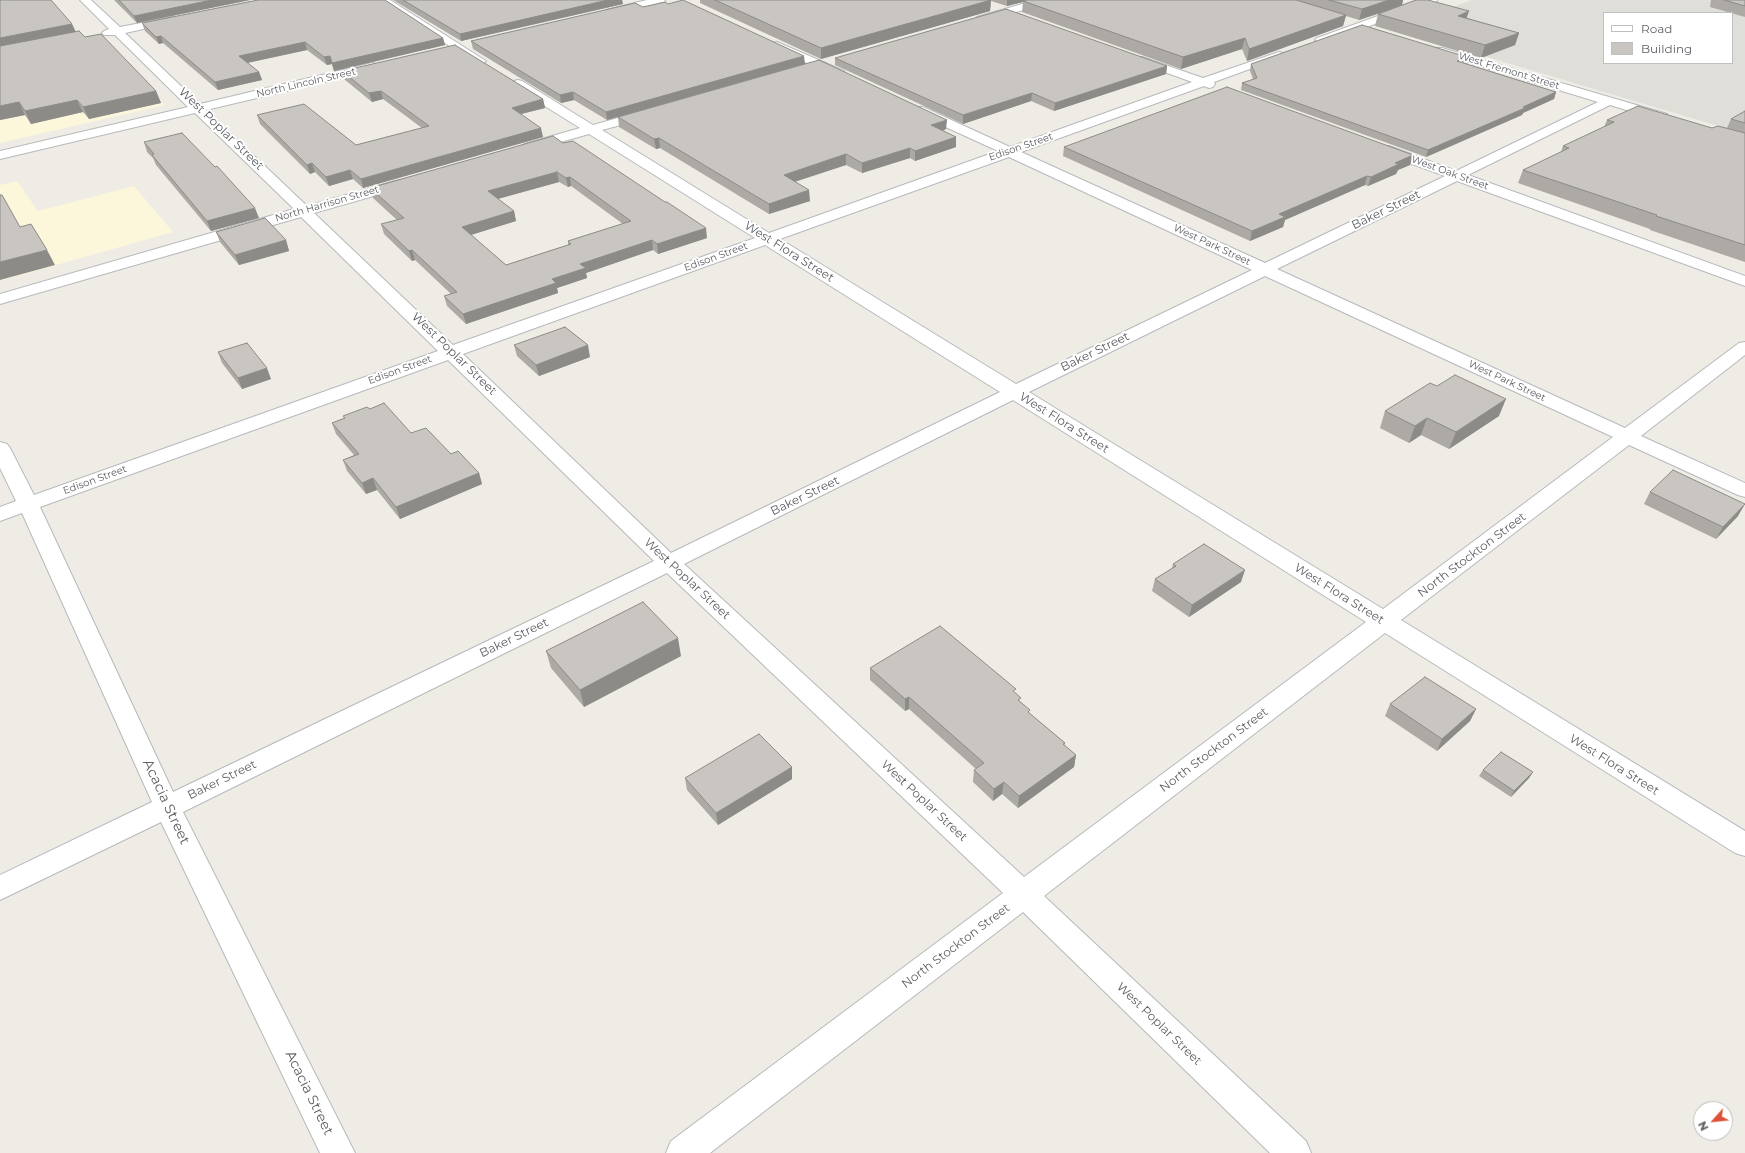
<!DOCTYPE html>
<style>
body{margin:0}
#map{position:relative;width:1745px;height:1153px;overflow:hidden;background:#eeece4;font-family:Montserrat,sans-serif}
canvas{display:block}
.legend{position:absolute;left:1603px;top:12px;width:130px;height:52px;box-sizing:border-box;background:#fff;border:1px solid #bebfc1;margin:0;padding:5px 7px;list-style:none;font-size:12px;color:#5c5f64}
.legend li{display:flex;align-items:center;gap:8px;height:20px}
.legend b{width:20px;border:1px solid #bebfc1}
.north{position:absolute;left:1693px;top:1101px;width:40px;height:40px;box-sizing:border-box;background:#fff;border:1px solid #bebfc1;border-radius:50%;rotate:243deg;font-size:11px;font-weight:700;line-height:16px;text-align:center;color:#5c5f64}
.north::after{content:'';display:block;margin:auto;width:14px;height:18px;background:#de5239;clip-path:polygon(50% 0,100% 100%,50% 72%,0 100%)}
</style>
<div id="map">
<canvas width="1745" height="1153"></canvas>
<ul class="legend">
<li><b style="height:5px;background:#fff"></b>Road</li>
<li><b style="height:11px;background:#c9c6c1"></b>Building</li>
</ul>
<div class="north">N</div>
</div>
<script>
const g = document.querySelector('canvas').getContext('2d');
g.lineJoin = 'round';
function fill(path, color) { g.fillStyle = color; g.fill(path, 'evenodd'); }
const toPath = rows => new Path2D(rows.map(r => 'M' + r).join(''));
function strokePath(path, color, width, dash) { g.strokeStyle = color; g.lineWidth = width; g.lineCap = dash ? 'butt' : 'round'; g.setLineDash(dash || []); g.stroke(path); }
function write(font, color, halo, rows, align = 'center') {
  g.font = font + ' Montserrat,sans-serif'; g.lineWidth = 4; g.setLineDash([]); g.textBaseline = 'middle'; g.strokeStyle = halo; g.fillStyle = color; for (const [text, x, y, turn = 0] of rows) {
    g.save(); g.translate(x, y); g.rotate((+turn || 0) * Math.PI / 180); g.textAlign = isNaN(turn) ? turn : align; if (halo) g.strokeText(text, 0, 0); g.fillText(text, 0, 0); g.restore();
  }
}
fill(toPath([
 [132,73,165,105,0,143,0,101],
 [17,181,38,211,134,186,173,232,0,281,0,185]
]), '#fcf6db');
fill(toPath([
 [1472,0,1745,0,1745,134,1393,29],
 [1604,13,1732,13,1732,63,1604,63]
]), '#dfded8');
const minor = toPath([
 [80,0,91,0,120,27,172,17,176,18,177,20,176,22,125,33,200,104,372,63,376,64,378,67,376,70,206,110,307,206,395,181,400,180,405,181,407,184,405,187,314,213,453,345,755,238,589,134,529,151,524,150,522,147,524,144,580,128,514,87,512,84,514,81,518,80,522,81,593,125,646,110,651,111,652,114,651,117,602,130,769,233,998,151,915,113,913,110,915,107,923,107,1010,147,1192,82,1134,61,1132,59,1134,57,1142,57,1203,78,1279,52,1283,53,1285,55,1283,57,1214,82,1215,84,1213,87,1209,88,1204,86,1021,152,1265,263,1445,176,1379,152,1377,149,1379,146,1389,146,1456,171,1598,102,1434,52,1432,50,1434,48,1442,48,1667,114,1668,117,1667,120,1662,121,1610,105,1468,175,1745,276,1745,286,1457,181,1277,269,1625,428,1739,343,1745,342,1745,355,1641,436,1745,483,1745,497,1738,495,1629,445,1401,620,1745,831,1745,856,1735,853,1385,633,1044,896,1306,1141,1311,1153,1270,1153,1023,912,710,1153,666,1153,671,1141,1003,893,667,573,183,812,355,1153,320,1153,161,822,0,900,0,875,152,802,22,513,0,521,0,507,16,501,0,468,0,442,7,444,10,448,34,495,438,351,301,217,0,304,0,294,294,209,195,113,0,159,0,151,188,107,115,35,104,35,102,33,104,31,109,29,80,0],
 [1009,157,1252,270,1016,384,780,239,1009,157],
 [765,245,1000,392,671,553,463,354,765,245],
 [1265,276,1613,437,1383,609,1029,392,1265,276],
 [448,360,654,561,173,792,40,507,448,360],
 [1013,400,1366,622,1024,877,684,564,1013,400],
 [378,0,390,0,486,61,484,63,476,63,378,0],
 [647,0,665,0,664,2,610,15,605,12,606,10,647,0],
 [1036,0,1052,0,1051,2,981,22,976,19,977,17,1036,0],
 [1422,0,1437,0,1436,2,1325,42,1321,43,1315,40,1317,38,1422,0],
 [777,42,844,71,846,74,844,77,840,78,836,77,773,47,771,45,773,43,777,42]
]);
strokePath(minor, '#b6b9bd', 2);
fill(minor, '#fff');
fill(toPath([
 [0,0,72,24,76,32,85,37,156,91,161,103,89,119,83,112,31,124,25,115,0,120],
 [114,0,250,0,137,23],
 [393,0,622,0,623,4,461,41],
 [700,0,1403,0,1402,5,1467,18,1519,33,1515,45,1481,58,1375,26,1378,14,1359,20,1346,16,1343,26,1247,61,1242,49,1181,69,1022,12,1023,2,1007,6,991,1,990,11,821,59,700,3],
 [1711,0,1745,0,1745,17,1710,7],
 [643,7,805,64,607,120,574,100,561,103,473,49,471,41],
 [142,23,443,38,445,45,334,71,332,64,327,65,307,50,247,63,259,72,262,80,218,90,163,43,159,44,145,31],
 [835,58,1167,66,1166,74,1054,111,1031,101,963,124,835,65],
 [1465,63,1556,92,1554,99,1523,113,1522,115,1426,157,1241,90,1242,83,1253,79,1250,71,1251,64],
 [342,71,543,99,545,108,521,114,543,137,363,188,353,179,329,186,315,172,310,174,260,124,257,115,356,145,422,128,383,99,372,102,344,79],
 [1745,111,1745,262,1650,230,1650,229,1518,183,1523,170,1561,152,1563,146,1604,127,1607,120,1712,128,1727,128,1731,119],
 [618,117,946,129,943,131,956,137,956,147,915,161,910,158,862,173,846,165,795,182,810,201,769,214,660,148,656,149,619,127],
 [144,142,259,218,211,231,156,165,153,158,147,152],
 [563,143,707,238,658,254,653,250,586,273,587,278,557,288,558,293,466,324,447,306,444,296,451,294,415,260,412,261,384,234,381,224,397,220,373,198,370,188],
 [559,182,568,187,571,186,623,224,568,241,568,245,506,265,471,235,516,221,514,211,498,199],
 [1064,147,1413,155,1410,165,1398,170,1396,174,1368,186,1365,185,1285,220,1283,227,1250,241,1063,156],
 [216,232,286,240,289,251,239,265,220,242],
 [514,345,590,357,539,376,517,356],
 [218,352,271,379,242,389,222,363],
 [370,409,411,433,451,454,479,473,482,484,400,519,377,490,366,494,347,471,343,460,354,455,336,434,332,423,344,418,343,416],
 [1385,411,1499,416,1449,449,1421,435,1409,443,1380,428],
 [1650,492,1738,516,1716,539,1644,504],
 [1173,564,1241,582,1189,617,1152,591,1155,579,1172,568],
 [546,651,681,656,584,707,551,668],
 [870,668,1016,693,1020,702,1029,713,1065,743,1064,746,1076,755,1074,767,1018,808,1002,794,993,801,973,782,974,770,976,769,909,709,905,711,870,680],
 [1390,704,1476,709,1470,721,1437,751,1385,716],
 [1483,770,1533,772,1529,778,1511,797,1479,776],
 [685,778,792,779,718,825,687,790]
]), '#adaaa6');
fill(toPath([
 [212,0,250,0,137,23,134,16],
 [608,0,622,0,623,4,461,41,460,34],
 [991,0,990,11,821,59,821,48],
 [1007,0,1030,0,1023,1,1023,2,1007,6],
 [1387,0,1403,0,1402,5,1359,20,1362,9],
 [1469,11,1465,23,1458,16],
 [1346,15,1343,26,1247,61,1249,49],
 [72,24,77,35,0,50,0,38],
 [1519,33,1515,45,1481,58,1485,45],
 [161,36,163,43,159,44,156,37],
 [443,38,445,45,334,71,332,64,327,65,324,57],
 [1245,38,1242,49,1181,69,1183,57],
 [305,42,307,50,242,64,239,56],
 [804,56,805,64,607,120,606,112],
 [1467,57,1465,63,1457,61],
 [1167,66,1166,74,1054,111,1055,103],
 [259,72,262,80,218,90,215,82],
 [156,91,161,103,89,119,83,107],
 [381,91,383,99,372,102,369,93],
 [573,92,574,100,561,103,560,95],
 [1556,92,1554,99,1523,113,1522,115,1426,157,1428,150],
 [1032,93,1031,101,963,124,963,115],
 [543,99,545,108,513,116,512,108],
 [77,100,83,112,31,124,25,111],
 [19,102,25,115,0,120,0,106],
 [947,120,946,129,931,135,931,125],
 [541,128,543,137,363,188,361,179],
 [956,137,956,147,915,161,915,151],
 [659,138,660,148,656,149,654,139],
 [910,148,910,158,862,173,862,163],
 [846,154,846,165,784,185,784,175],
 [1413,155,1410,165,1398,170,1396,174,1368,186,1371,177,1395,163],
 [312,163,315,172,310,174,307,165],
 [350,170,353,179,329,186,326,177],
 [557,172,559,182,490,201,488,191],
 [1367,176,1365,185,1285,220,1283,227,1250,241,1252,231,1279,214],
 [570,177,571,186,568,187,566,178],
 [809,190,810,201,769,214,769,204],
 [255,208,259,218,211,231,207,221],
 [514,211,516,221,464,237,462,227],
 [706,228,707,238,658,254,657,244],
 [286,240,289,251,239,265,235,255],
 [652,240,653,250,586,273,587,278,557,288,558,293,466,324,463,314,552,279,580,264],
 [47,250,55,265,0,280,0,262],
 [412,250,415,260,412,261,409,251],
 [588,345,590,357,539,376,536,365],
 [267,368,271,379,242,389,238,378],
 [1506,399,1499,416,1449,449,1456,432],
 [1427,418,1421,435,1409,443,1415,426],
 [479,473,482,484,400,519,396,507],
 [373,478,377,490,366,494,362,483],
 [1745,504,1738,516,1716,539,1723,527],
 [1245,570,1241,582,1189,617,1192,605],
 [678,638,681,656,584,707,580,690],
 [909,697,909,709,905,711,905,699],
 [1476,709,1470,721,1437,751,1442,739],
 [1076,755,1074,767,1018,808,1019,796],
 [792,767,792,779,718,825,716,813],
 [1533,772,1529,778,1511,797,1514,791],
 [1004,782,1002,794,993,801,994,789]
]), '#8d8b87');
const building = toPath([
 [0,0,51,0,72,24,0,38,0,0],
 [119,0,212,0,134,16,119,0],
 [258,0,385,0,443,38,332,63,330,56,324,57,305,42,239,56,259,72,215,82,161,36,156,37,142,23,258,0],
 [403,0,608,0,460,34,403,0],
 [683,0,804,56,606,112,573,92,560,95,471,41,635,3,643,7,665,2,668,4,683,0],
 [715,0,991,0,821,48,715,0],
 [1027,0,1296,0,1346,15,1249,49,1245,38,1183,57,1023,1,1027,0],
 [1329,0,1389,0,1362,9,1329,0],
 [1416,0,1428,0,1469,11,1458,16,1519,33,1485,45,1378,14,1416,0],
 [1724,0,1745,0,1745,6,1724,0],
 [1006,9,1167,66,1055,103,1032,93,963,115,835,58,1006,9],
 [1362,25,1467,57,1457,61,1556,92,1523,107,1525,108,1428,150,1242,83,1257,78,1251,64,1362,25],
 [79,31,85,37,101,34,156,91,83,107,77,100,25,111,19,102,0,106,0,46,79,31],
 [455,45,543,99,512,108,541,128,361,179,350,170,326,177,312,163,307,165,257,115,304,104,356,145,429,126,381,91,369,93,342,71,455,45],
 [819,60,947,120,931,125,956,137,915,151,910,148,862,163,846,154,784,175,809,190,769,204,659,138,654,139,618,117,819,60],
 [1227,87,1413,155,1395,163,1399,164,1371,177,1367,176,1279,214,1285,217,1252,231,1064,147,1227,87],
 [1638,106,1712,128,1718,126,1745,133,1745,245,1656,216,1657,215,1523,170,1569,148,1563,146,1614,122,1607,120,1638,106],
 [1745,111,1745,123,1731,119,1745,111],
 [182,133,215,167,217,166,255,208,207,221,152,155,154,154,144,142,182,133],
 [553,136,563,143,573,141,665,202,667,202,706,228,657,244,652,240,580,264,586,268,552,279,556,283,463,314,444,296,457,292,412,250,409,251,381,224,404,218,370,188,553,136],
 [557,172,566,178,570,177,631,221,568,241,571,244,506,265,462,227,514,211,488,191,557,172],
 [0,195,2,195,20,227,31,224,47,250,0,262,0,195],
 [265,218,286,240,235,255,216,232,265,218],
 [565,327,588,345,536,365,514,345,565,327],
 [247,343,267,368,238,378,218,352,247,343],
 [1455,375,1506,399,1456,432,1427,418,1415,426,1385,411,1430,383,1437,386,1455,375],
 [384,403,411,433,426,428,451,454,458,451,479,473,396,507,373,478,362,483,343,460,359,454,332,423,345,418,343,416,367,407,370,409,384,403],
 [1673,470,1745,504,1723,527,1650,492,1673,470],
 [1204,544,1245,570,1192,605,1155,579,1176,566,1173,564,1204,544],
 [643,602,678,638,580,690,546,651,643,602],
 [940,626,1016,689,1013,691,1021,698,1018,700,1030,710,1028,712,1065,743,1063,744,1076,755,1019,796,1004,782,994,789,974,770,984,763,909,697,905,699,870,668,940,626],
 [1425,677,1476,709,1442,739,1390,704,1425,677],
 [759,734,792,767,716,813,685,778,759,734],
 [1501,752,1533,772,1514,791,1483,770,1501,752]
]);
fill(building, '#c9c6c1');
strokePath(building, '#8d8b87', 1);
write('10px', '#5c5f64', '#fff', [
 ["West Fremont Street",1509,71,17],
 ["North Lincoln Street",306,83,-13],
 ["Edison Street",1021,147,-19],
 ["West Oak Street",1450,173,20],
 ["North Harrison Street",327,204,-16],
 ["West Park Street",1212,245,25],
 ["Edison Street",716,257,-20],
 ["Edison Street",400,370,-20],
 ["West Park Street",1507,381,25],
 ["Edison Street",95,480,-20]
]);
write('12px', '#5c5f64', '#fff', [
 ["West Poplar Street",221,129,44],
 ["Baker Street",1386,210,-26],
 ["West Flora Street",789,252,32],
 ["Baker Street",1095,352,-26],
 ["West Poplar Street",454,354,44],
 ["West Flora Street",1064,423,32],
 ["Baker Street",805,496,-26],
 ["North Stockton Street",1472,555,-37],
 ["West Poplar Street",687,579,43],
 ["West Flora Street",1339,594,32],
 ["Baker Street",514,638,-26],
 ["North Stockton Street",1214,750,-37],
 ["West Flora Street",1614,765,32],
 ["Baker Street",222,780,-26],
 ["West Poplar Street",924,801,43],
 ["North Stockton Street",956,946,-37],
 ["West Poplar Street",1159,1024,44]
]);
write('14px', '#5c5f64', '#fff', [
 ["Acacia Street",166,802,65],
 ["Acacia Street",309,1093,64]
]);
</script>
